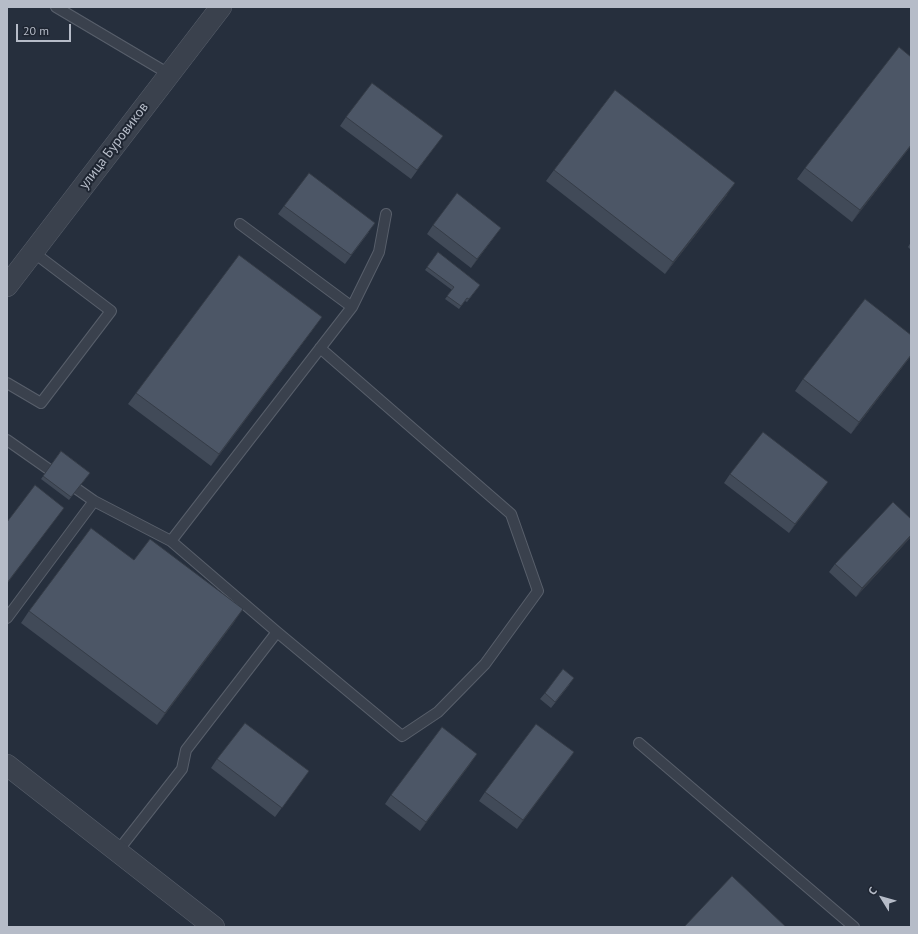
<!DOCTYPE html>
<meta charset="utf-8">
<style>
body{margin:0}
#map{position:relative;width:918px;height:934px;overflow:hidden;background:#262f3d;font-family:"PT Sans",sans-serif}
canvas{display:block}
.frame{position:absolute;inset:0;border:8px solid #b6bcc8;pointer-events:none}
.north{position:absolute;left:862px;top:878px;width:40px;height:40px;-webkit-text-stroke:3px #1f2632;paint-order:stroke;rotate:307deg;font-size:11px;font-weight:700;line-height:16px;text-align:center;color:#b6bcc8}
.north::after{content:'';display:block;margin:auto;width:14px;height:18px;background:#b6bcc8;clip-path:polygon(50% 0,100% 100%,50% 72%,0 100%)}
.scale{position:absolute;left:16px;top:24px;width:55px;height:18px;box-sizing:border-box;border:2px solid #b6bcc8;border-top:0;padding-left:5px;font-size:12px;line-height:14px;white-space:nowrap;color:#b6bcc8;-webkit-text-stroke:3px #1f2632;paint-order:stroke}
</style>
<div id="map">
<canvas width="918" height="934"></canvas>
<div class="frame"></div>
<div class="north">С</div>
<div class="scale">20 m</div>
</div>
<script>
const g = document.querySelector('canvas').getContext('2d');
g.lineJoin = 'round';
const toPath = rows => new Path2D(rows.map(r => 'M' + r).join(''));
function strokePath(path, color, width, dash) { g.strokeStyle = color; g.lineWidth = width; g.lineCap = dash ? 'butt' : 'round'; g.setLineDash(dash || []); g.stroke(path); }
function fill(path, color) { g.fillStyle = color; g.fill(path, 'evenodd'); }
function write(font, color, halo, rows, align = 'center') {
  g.font = font + ' "PT Sans",sans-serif'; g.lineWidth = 4; g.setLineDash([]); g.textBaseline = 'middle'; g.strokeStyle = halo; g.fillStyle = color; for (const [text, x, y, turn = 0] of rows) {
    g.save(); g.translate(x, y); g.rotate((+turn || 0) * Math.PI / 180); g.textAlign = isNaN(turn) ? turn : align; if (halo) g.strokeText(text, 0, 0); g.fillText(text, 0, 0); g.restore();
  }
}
const service = toPath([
 [56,7,169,74],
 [240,224,352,307],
 [7,383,41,403,111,311,33,252],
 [7,440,94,501,171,541,277,632,402,736,438,712,485,664,538,591,511,514,320,348],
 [171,541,352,307,379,252,386,214],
 [7,618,94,501],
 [639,743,854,927],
 [117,852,182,769,186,750,277,632]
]);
const minor = toPath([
 [7,286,221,7],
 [7,765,214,927]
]);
strokePath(service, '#585f6b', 12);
strokePath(minor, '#585f6b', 22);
strokePath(service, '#3a414d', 10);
strokePath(minor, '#3a414d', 21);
fill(toPath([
 [346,117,436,145,411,179,340,126],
 [911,146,852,222,797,179,805,168],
 [554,170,727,195,665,274,546,181],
 [284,206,369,232,345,264,278,214],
 [433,225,495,236,471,268,427,234],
 [911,242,911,250,908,247],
 [438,252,480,285,467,302,465,301,459,309,445,299,452,290,425,270],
 [314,328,211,466,128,404,136,393],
 [911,356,851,434,795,391,803,379],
 [61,451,90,473,69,500,41,479],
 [730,474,828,482,789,533,724,483],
 [911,519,911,537,856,597,829,572,835,564],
 [134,560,235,621,157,725,21,623,29,611],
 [570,684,551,708,540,699,545,693],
 [574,752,517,829,479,801,485,792],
 [217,759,309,771,275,817,211,768],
 [471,763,420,831,385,804,391,795]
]), '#414a58');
fill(toPath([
 [911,145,911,146,852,222,860,210],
 [735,183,727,195,665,274,673,262],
 [501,228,471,268,477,259],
 [322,317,314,328,211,466,219,454],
 [911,355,911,356,851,434,859,422],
 [828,482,822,491,789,533,795,524],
 [64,508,7,584,7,583],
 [911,535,911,537,856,597,862,588],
 [243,609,235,621,157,725,165,713],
 [574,752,568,761,517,829,523,820],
 [477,754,471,763,420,831,426,822]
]), '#353c47');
const building = toPath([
 [899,47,911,57,911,145,860,210,805,168,899,47],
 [372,83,443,136,417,170,346,117,372,83],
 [615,90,735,183,673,262,554,170,615,90],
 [309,173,375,223,351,255,284,206,309,173],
 [457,193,501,228,477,259,433,225,457,193],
 [438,252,480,285,469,299,467,298,461,306,447,296,454,287,427,267,438,252],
 [239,255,322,317,219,454,136,393,239,255],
 [865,299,911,335,911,355,859,422,803,379,865,299],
 [763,432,828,482,795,524,730,474,763,432],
 [61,451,90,473,71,497,43,476,61,451],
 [35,485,64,508,7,583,7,522,35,485],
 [893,502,911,519,911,535,862,588,835,564,893,502],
 [91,528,134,560,150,539,243,609,165,713,29,611,91,528],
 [563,669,574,678,555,702,545,693,563,669],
 [245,723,309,771,282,808,217,759,245,723],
 [536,724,574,752,523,820,485,792,536,724],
 [442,727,477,754,426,822,391,795,442,727],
 [732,876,786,927,684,927,732,876]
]);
fill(building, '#4c5666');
strokePath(building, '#353c47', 1);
write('14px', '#b6bcc8', '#1f2632', [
 ["улица Буровиков",114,146,-53]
]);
</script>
